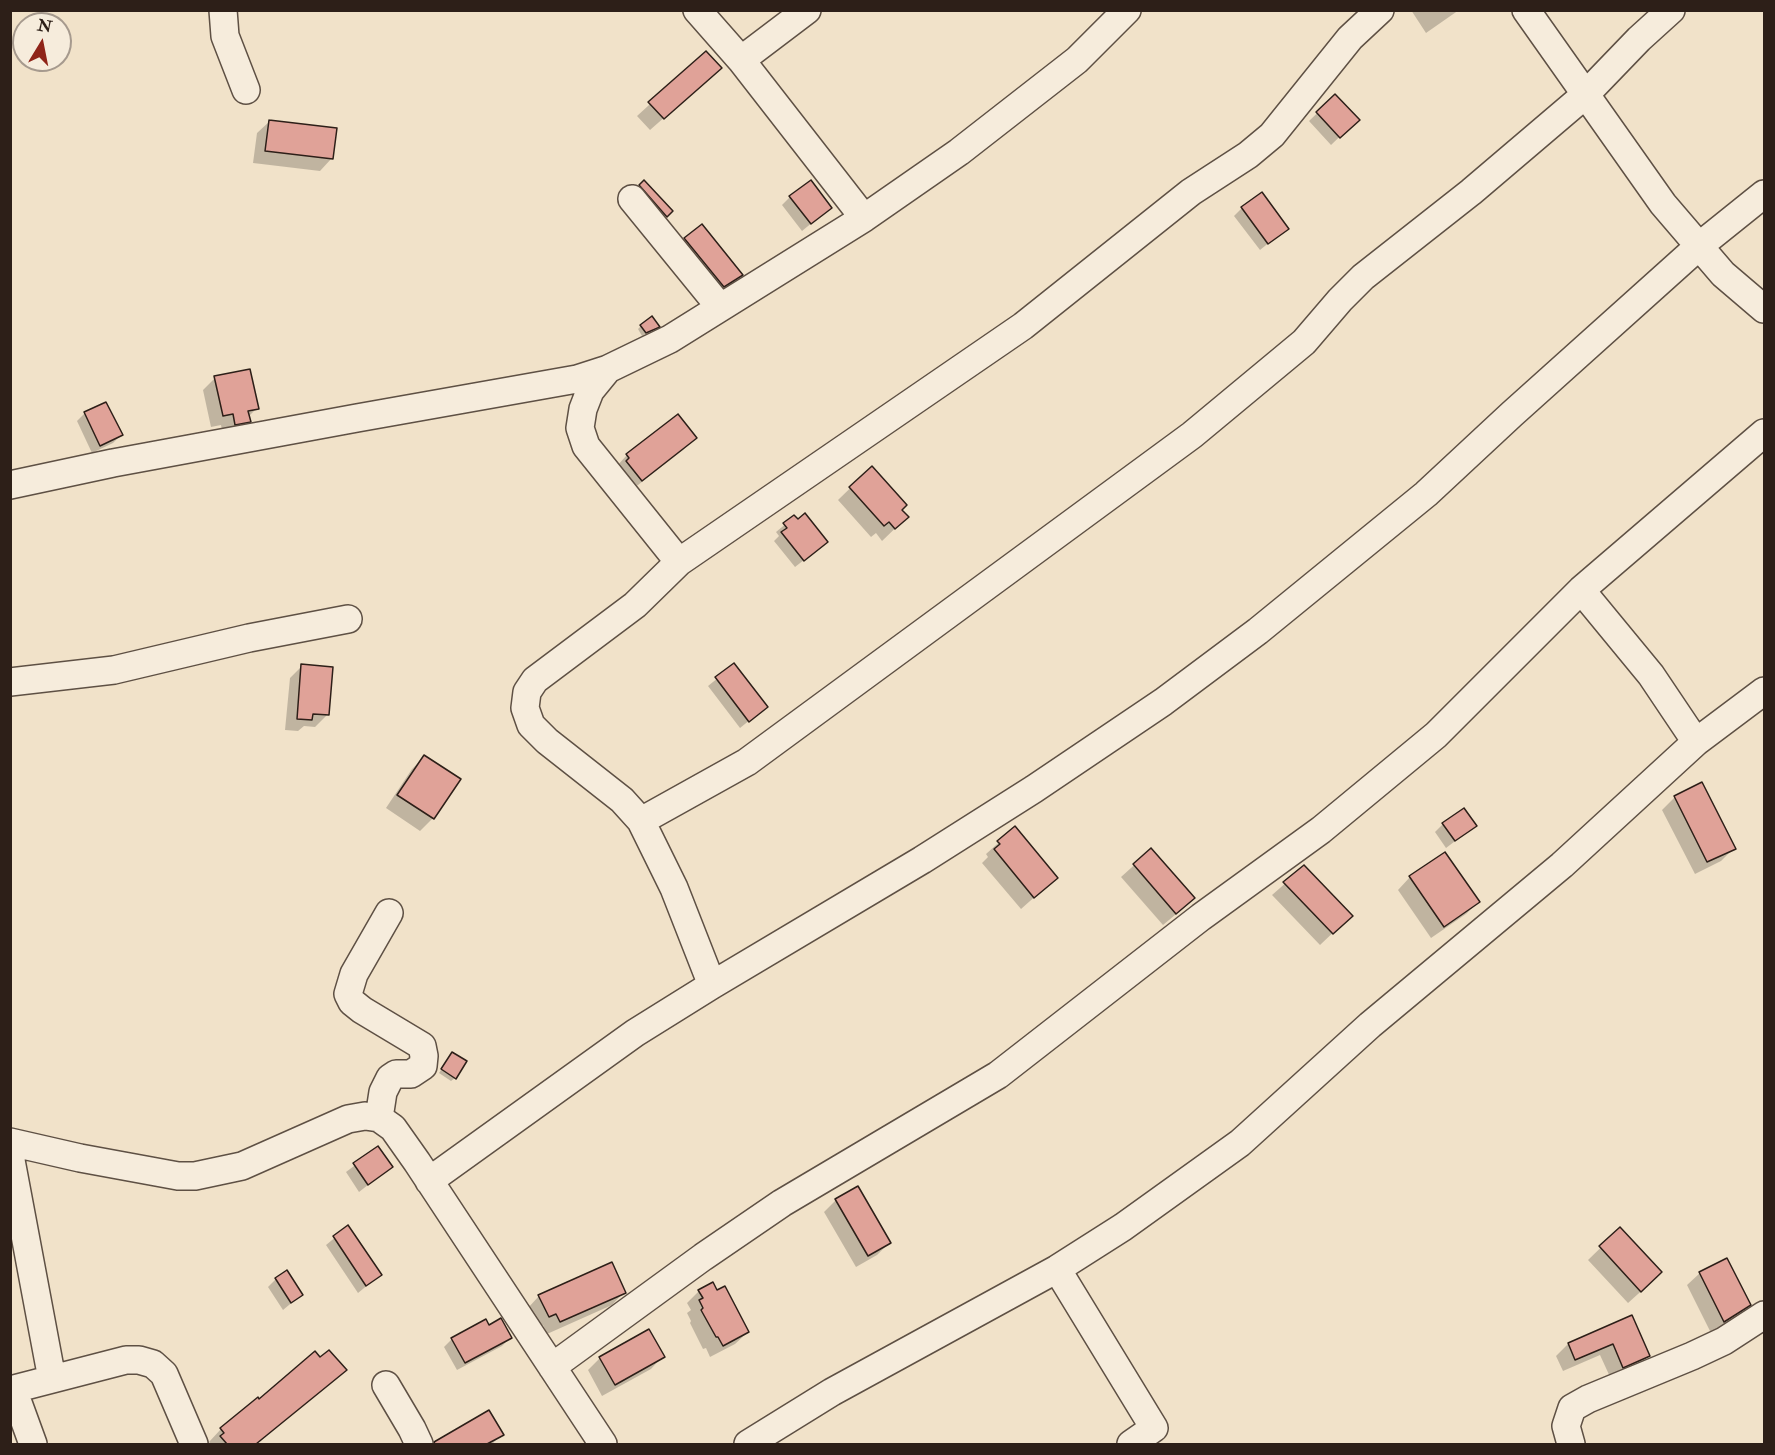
<!DOCTYPE html>
<style>
body{margin:0}
#map{position:relative;width:1775px;height:1455px;overflow:hidden;background:#f1e2c9;font-family:"IM FELL Double Pica",serif}
canvas{display:block}
.frame{position:absolute;inset:0;border:12px solid #2d1f18;pointer-events:none}
.north{position:absolute;left:12px;top:12px;width:60px;height:60px;box-sizing:border-box;background:#f6ecdc;border:2px solid #a69a8e;border-radius:50%;rotate:10deg;font-size:16px;font-weight:700;line-height:24px;text-align:center;color:#2d1f18}
.north::after{content:'';display:block;margin:auto;width:21px;height:27px;background:#8f2418;clip-path:polygon(50% 0,100% 100%,50% 72%,0 100%)}
</style>
<div id="map">
<canvas width="1775" height="1455"></canvas>
<div class="frame"></div>
<div class="north">N</div>
</div>
<script>
const g = document.querySelector('canvas').getContext('2d');
g.lineJoin = 'round';
function fill(path, color) { g.fillStyle = color; g.fill(path, 'evenodd'); }
const toPath = rows => new Path2D(rows.map(r => 'M' + r).join(''));
function strokePath(path, color, width, dash) { g.strokeStyle = color; g.lineWidth = width; g.lineCap = dash ? 'butt' : 'round'; g.setLineDash(dash || []); g.stroke(path); }
fill(toPath([
 [1411,10,1459,10,1426,33],
 [706,53,707,80,650,130,637,116],
 [1335,96,1357,120,1331,145,1309,121],
 [270,121,332,158,320,171,253,163,257,133],
 [644,183,670,211,658,223,632,194],
 [790,197,830,208,802,231,782,205],
 [1242,208,1287,228,1260,250,1234,216],
 [685,239,741,275,729,287,711,298,673,252],
 [641,326,658,326,642,336,638,329],
 [215,378,257,408,248,417,249,421,237,433,223,436,221,425,211,427,203,390],
 [105,404,121,435,113,443,92,453,77,421,85,413],
 [695,438,683,450,629,492,615,468,627,455],
 [871,468,907,517,882,541,876,533,871,537,838,500],
 [794,517,818,549,795,567,774,541,779,536,776,532],
 [734,665,766,707,740,728,708,686],
 [302,666,328,714,315,727,304,726,298,731,285,730,290,678],
 [424,757,459,780,433,818,420,831,386,808,412,769],
 [1701,784,1734,848,1721,861,1695,874,1662,810,1675,797],
 [1443,824,1475,826,1446,848,1435,832],
 [1015,828,1056,878,1021,909,982,863,988,857,986,854],
 [1151,850,1181,910,1163,925,1121,877],
 [1304,867,1338,928,1320,945,1272,895],
 [1410,877,1478,902,1466,914,1431,938,1398,890],
 [452,1054,455,1078,451,1081,439,1073],
 [378,1148,391,1167,359,1192,346,1172],
 [836,1200,889,1243,877,1255,856,1267,824,1212],
 [348,1227,380,1275,358,1293,326,1245],
 [1620,1229,1648,1285,1628,1303,1588,1260],
 [1700,1273,1749,1305,1736,1317,1711,1333,1687,1285],
 [276,1279,301,1295,283,1310,268,1287],
 [699,1291,748,1332,735,1344,710,1357,706,1348,703,1349,690,1323,691,1321,687,1313,691,1310,687,1303],
 [624,1292,612,1305,547,1334,543,1325,536,1328,527,1309,539,1296],
 [1632,1317,1649,1356,1636,1368,1611,1379,1600,1355,1563,1371,1556,1356,1568,1344],
 [488,1327,510,1338,502,1346,457,1370,444,1347,452,1339],
 [663,1356,651,1369,602,1396,588,1370,600,1358],
 [320,1359,345,1370,257,1444,211,1444,209,1442,221,1429,259,1401],
 [502,1434,492,1444,434,1444,435,1443]
]), '#0003');
const building = toPath([
 [706,51,722,68,664,119,648,102,706,51],
 [1335,94,1360,120,1340,138,1316,112,1335,94],
 [269,120,337,128,333,159,265,151,269,120],
 [644,180,673,211,667,217,639,185,644,180],
 [811,180,832,208,811,224,789,196,811,180],
 [1262,192,1289,229,1268,244,1241,207,1262,192],
 [702,224,743,275,724,287,684,238,702,224],
 [652,316,660,327,646,333,640,325,652,316],
 [250,369,259,409,248,411,251,422,235,425,233,414,223,416,214,376,250,369],
 [106,402,123,435,100,446,84,412,106,402],
 [678,414,697,438,642,481,626,461,629,458,626,454,678,414],
 [872,466,907,505,902,510,909,517,895,529,889,522,884,526,849,487,872,466],
 [805,513,828,542,804,561,781,532,787,528,783,523,794,515,798,519,805,513],
 [734,663,768,707,749,722,715,677,734,663],
 [301,664,333,667,329,715,313,714,312,720,297,719,301,664],
 [424,755,461,779,434,819,397,795,424,755],
 [1702,782,1736,849,1707,862,1674,796,1702,782],
 [1464,808,1477,826,1455,841,1442,823,1464,808],
 [1015,826,1058,878,1034,898,994,849,1000,844,997,841,1015,826],
 [1151,848,1195,898,1176,914,1133,864,1151,848],
 [1445,852,1480,902,1444,927,1409,876,1445,852],
 [1304,865,1353,916,1333,934,1283,882,1304,865],
 [452,1052,467,1061,456,1079,441,1069,452,1052],
 [378,1146,393,1167,368,1185,353,1163,378,1146],
 [858,1186,891,1243,868,1256,835,1199,858,1186],
 [348,1225,382,1275,366,1286,333,1236,348,1225],
 [1620,1227,1662,1272,1641,1292,1599,1246,1620,1227],
 [1727,1258,1751,1305,1724,1322,1699,1272,1727,1258],
 [612,1262,626,1293,560,1322,556,1314,549,1317,538,1295,612,1262],
 [287,1270,303,1295,291,1303,275,1278,287,1270],
 [713,1282,717,1290,725,1286,749,1332,723,1346,718,1337,716,1337,701,1310,703,1308,699,1300,703,1298,698,1290,713,1282],
 [1632,1315,1650,1356,1623,1368,1613,1344,1575,1360,1568,1343,1632,1315],
 [501,1318,512,1338,465,1363,451,1338,486,1319,489,1325,501,1318],
 [649,1329,665,1357,615,1385,599,1357,649,1329],
 [329,1350,347,1370,256,1444,227,1444,220,1436,224,1433,220,1428,258,1397,259,1399,315,1351,320,1357,329,1350],
 [489,1410,504,1435,487,1444,435,1444,434,1442,489,1410]
]);
fill(building, '#e0a298');
strokePath(building, '#2d1f18', 1.5);
const minor = toPath([
 [223,10,225,36,246,90],
 [697,10,741,60,864,218,959,152,1077,60,1127,10],
 [1526,10,1663,204,1723,274,1764,309],
 [741,60,807,10],
 [632,199,720,307],
 [608,369,590,391,583,409,580,428,586,446,679,562,1023,326,1191,192,1248,155,1272,135,1350,38,1380,10],
 [10,485,113,463,357,418,577,379,608,369,670,339,864,218],
 [679,562,635,605,535,680,527,692,525,708,531,725,547,741,622,800,641,821,674,888,712,985],
 [1581,590,1651,675,1696,742],
 [10,682,114,670,249,638,348,619],
 [641,821,747,762,1192,435,1304,342,1340,300,1363,277,1471,192,1585,95,1639,39,1671,10],
 [379,1118,383,1092,390,1078,396,1074,411,1074,423,1066,424,1056,422,1046,362,1010,352,1002,348,994,354,974,389,913],
 [10,1142,80,1158,178,1176,195,1176,242,1166,348,1119,365,1116,379,1118,393,1128,417,1162,603,1444],
 [10,1155,52,1379],
 [429,1181,635,1033,712,985,922,860,1034,789,1163,702,1258,631,1426,494,1512,414,1698,247,1764,194],
 [1057,1269,1154,1428,1131,1444],
 [552,1367,703,1257,782,1203,998,1075,1201,917,1321,830,1436,735,1581,590,1764,433],
 [386,1385,412,1429,419,1444],
 [13,1389,33,1444],
 [10,1390,126,1360,139,1360,153,1364,164,1374,194,1444],
 [748,1444,832,1392,1057,1269,1123,1227,1240,1143,1370,1025,1562,865,1696,742,1764,691],
 [1571,1444,1566,1426,1572,1408,1588,1399,1692,1356,1724,1341,1764,1315]
]);
strokePath(minor, '#5e5044', 30);
strokePath(minor, '#f6ecdc', 27);
</script>
